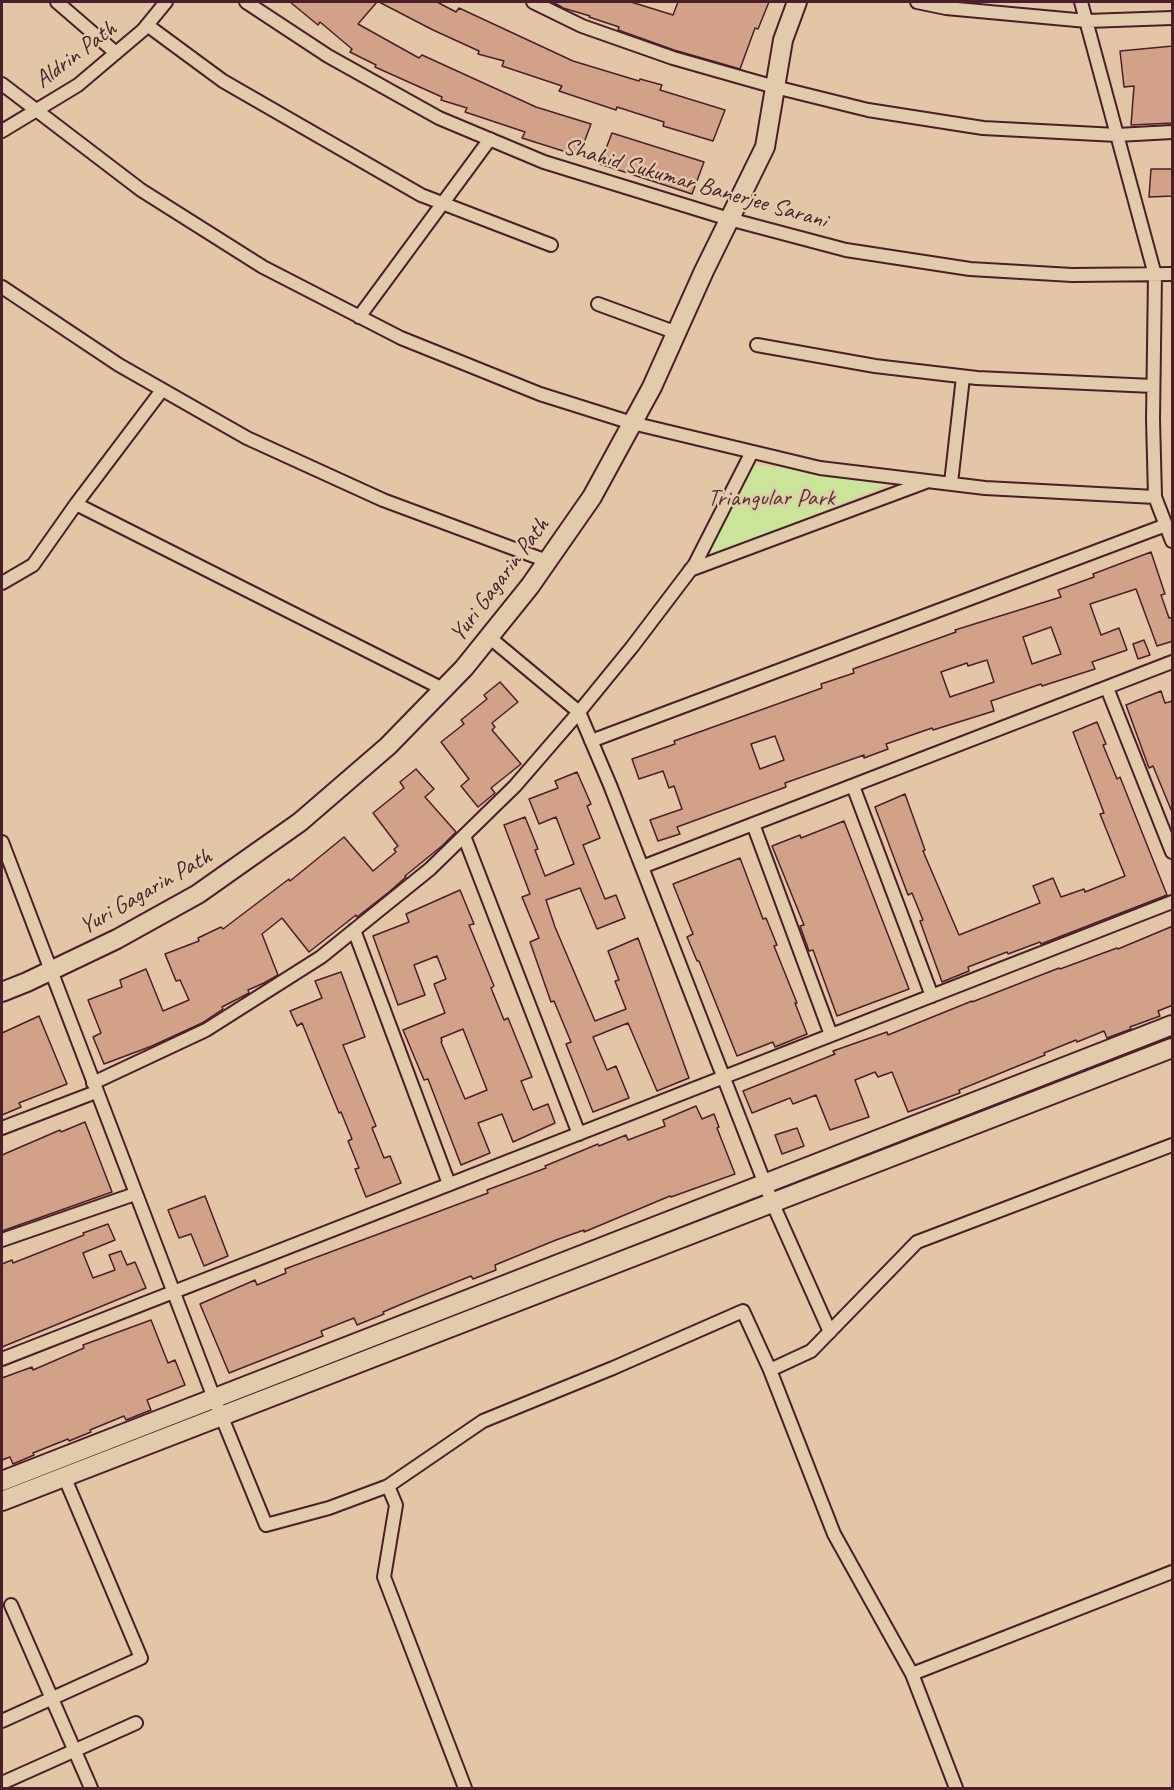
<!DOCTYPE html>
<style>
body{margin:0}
#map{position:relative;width:1174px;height:1790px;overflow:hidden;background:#e2c6a6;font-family:Caveat,sans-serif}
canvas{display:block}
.frame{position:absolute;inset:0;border:3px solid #4a1f2b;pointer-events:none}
</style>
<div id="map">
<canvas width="1174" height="1790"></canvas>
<div class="frame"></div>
</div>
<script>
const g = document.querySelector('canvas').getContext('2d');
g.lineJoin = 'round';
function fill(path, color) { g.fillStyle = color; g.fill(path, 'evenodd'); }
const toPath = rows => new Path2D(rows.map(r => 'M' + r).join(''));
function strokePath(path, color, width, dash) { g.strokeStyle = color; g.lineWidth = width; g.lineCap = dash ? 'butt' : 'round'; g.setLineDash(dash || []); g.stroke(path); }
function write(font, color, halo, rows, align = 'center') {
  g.font = font + ' Caveat,sans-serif'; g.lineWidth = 4.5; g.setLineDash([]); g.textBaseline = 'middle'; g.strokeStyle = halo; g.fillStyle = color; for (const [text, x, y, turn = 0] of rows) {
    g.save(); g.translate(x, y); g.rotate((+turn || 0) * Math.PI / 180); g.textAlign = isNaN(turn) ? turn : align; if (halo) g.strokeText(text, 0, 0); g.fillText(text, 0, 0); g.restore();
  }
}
fill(toPath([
 [754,465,903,478,695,564]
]), '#cae49a');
const building = toPath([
 [290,2,377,2,358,24,419,58,422,55,536,107,591,124,579,156,522,138,525,132,465,112,467,108,441,100,442,97,375,67,376,65,350,52,352,49,320,22,318,25,290,2],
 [379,2,437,2,456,12,459,8,573,61,639,81,640,79,662,85,660,90,725,110,713,141,663,126,664,122,617,107,616,110,559,91,562,86,502,66,504,61,478,54,479,51,433,30,379,2],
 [553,2,631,2,673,15,678,2,769,2,758,29,755,28,740,69,674,50,618,30,619,27,589,17,590,16,563,8,553,2],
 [1173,46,1173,123,1131,125,1134,86,1124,87,1120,51,1173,46],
 [612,133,704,162,692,194,600,164,612,133],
 [1151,169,1173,169,1173,196,1149,197,1151,169],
 [1151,552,1165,594,1161,595,1169,618,1173,617,1173,641,1157,646,1136,589,1090,604,1101,635,1119,628,1127,650,1092,662,1095,669,1042,686,1041,684,991,701,994,711,933,730,932,728,886,744,888,749,864,758,864,755,785,783,786,787,677,827,680,834,658,841,650,820,682,809,674,786,669,788,663,771,639,779,632,759,675,744,674,741,822,688,821,684,854,673,853,669,956,632,955,630,1061,597,1058,590,1094,577,1093,574,1151,552],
 [1051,627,1061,654,1032,664,1023,637,1051,627],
 [987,660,994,682,950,697,941,672,967,663,968,666,987,660],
 [775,736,784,760,760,769,751,744,775,736],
 [1144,640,1150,655,1138,659,1133,644,1144,640],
 [500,682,518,702,492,723,495,727,492,730,521,764,491,788,495,793,478,807,461,786,469,779,441,742,464,724,461,720,487,699,484,695,500,682],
 [1161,691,1165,703,1173,701,1172,812,1153,766,1149,768,1126,705,1161,691],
 [1097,722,1106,744,1103,745,1117,779,1120,777,1167,895,1041,944,1040,942,1008,954,1007,952,968,967,969,971,942,982,920,921,923,920,912,893,908,895,875,807,905,794,925,850,923,851,959,935,1040,903,1033,886,1053,878,1061,897,1084,889,1085,892,1125,876,1100,814,1104,813,1073,732,1097,722],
 [416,769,434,789,425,797,456,832,443,845,405,876,406,877,389,892,357,917,356,915,309,952,282,918,262,934,278,975,264,983,248,990,249,993,222,1007,223,1009,202,1023,152,1046,104,1064,93,1037,101,1033,88,1000,122,987,120,980,146,969,163,1011,189,1000,180,980,176,981,165,954,199,941,198,938,221,927,223,929,289,879,290,881,344,837,373,871,396,852,394,849,398,846,373,813,404,788,400,782,416,769],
 [577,772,591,804,587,806,600,838,583,845,605,899,616,895,625,918,597,929,580,888,546,900,555,927,595,1021,626,1009,615,981,619,980,608,951,638,938,689,1078,657,1091,628,1023,593,1037,607,1070,616,1066,629,1098,593,1112,566,1044,571,1042,554,1001,551,1002,530,942,539,938,522,897,530,894,504,825,525,817,538,849,535,850,545,876,574,864,556,817,539,824,529,799,558,788,555,781,577,772],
 [844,821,909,989,837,1016,813,950,809,951,800,926,804,925,772,846,800,835,801,838,844,821],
 [740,858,763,919,766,918,777,945,774,946,797,1003,795,1003,807,1034,775,1047,773,1042,737,1056,699,961,697,961,687,937,693,934,673,884,740,858],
 [460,890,474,924,469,925,494,986,491,988,504,1020,508,1018,532,1077,521,1081,532,1108,533,1110,548,1104,555,1123,513,1142,502,1114,478,1123,490,1153,461,1165,428,1079,424,1080,403,1030,445,1013,434,984,446,979,437,956,414,965,425,995,398,1005,373,936,409,922,406,914,460,890],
 [463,1029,487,1090,465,1099,441,1042,442,1041,441,1038,463,1029],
 [1173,926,1173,1005,1158,1011,1160,1016,1130,1027,1131,1029,1107,1038,1104,1031,1077,1042,1076,1040,1044,1053,1045,1055,959,1090,960,1093,908,1112,892,1072,878,1077,875,1072,855,1080,869,1117,830,1130,816,1095,793,1104,790,1098,752,1113,743,1091,835,1054,833,1051,887,1032,888,1035,972,1001,972,1002,1059,968,1060,969,1117,948,1118,949,1173,926],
 [341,972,365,1037,343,1045,376,1126,372,1128,384,1158,390,1156,401,1183,366,1197,355,1169,359,1168,348,1141,352,1139,341,1112,339,1113,302,1023,297,1026,290,1011,322,998,315,981,341,972],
 [39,1016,67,1084,19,1103,21,1107,2,1115,2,1033,39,1016],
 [696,1106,702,1119,714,1114,719,1127,717,1128,735,1174,671,1197,670,1196,584,1232,584,1230,556,1240,495,1265,496,1270,473,1279,471,1276,409,1301,383,1312,384,1314,357,1325,354,1318,321,1331,323,1336,229,1373,200,1304,255,1280,257,1285,286,1273,285,1269,488,1193,487,1190,546,1168,545,1166,598,1144,599,1146,626,1135,628,1140,665,1126,663,1120,696,1106],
 [85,1122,112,1192,2,1231,2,1155,60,1130,61,1132,85,1122],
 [797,1128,804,1146,782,1154,775,1135,797,1128],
 [205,1196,228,1256,204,1266,191,1234,179,1238,168,1210,205,1196],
 [108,1224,115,1240,83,1253,93,1278,115,1270,109,1255,121,1251,127,1265,135,1262,146,1288,2,1347,2,1264,12,1260,13,1263,84,1235,83,1233,108,1224],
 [151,1320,168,1363,175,1360,185,1385,147,1400,151,1410,126,1420,124,1416,90,1430,91,1432,69,1441,68,1439,33,1453,34,1455,13,1464,10,1457,2,1460,2,1378,32,1367,33,1370,84,1348,83,1345,151,1320]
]);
fill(building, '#d2a288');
strokePath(building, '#4a1f2b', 1.5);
const street = toPath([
 [57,2,116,53],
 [246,2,328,56,439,118,544,162,729,219,846,250,970,269,1072,275,1172,274],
 [533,2,582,26,673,58,775,87,868,110,983,128,1117,135,1172,132],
 [917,2,946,8,1087,21,1172,18],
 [1081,2,1155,275,1153,419,1155,497,1172,541],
 [147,25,223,81,421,195,551,245],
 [2,84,141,190,263,267,401,338,540,394,632,423,820,468,985,488,1155,497],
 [2,131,78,85,143,30,166,2],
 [2,287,119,365,247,438,383,500,547,561],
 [598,304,677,333],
 [359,317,490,139],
 [757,345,875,366,977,378,1153,386],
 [951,483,963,377],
 [76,504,443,689],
 [690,570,926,482],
 [2,583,33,565,76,504,162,390],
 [489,637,579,712,610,785,772,1202,830,1332],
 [1107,688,1172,852],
 [591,741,1166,525],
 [853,786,932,996],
 [753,824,831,1035],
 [464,836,579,1134],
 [2,842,214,1398,266,1525,329,1508,388,1486,483,1421,613,1368,743,1311,770,1370,834,1534,912,1674,956,1788],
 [642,867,1172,662],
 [354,930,449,1184],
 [93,1083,206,1030,321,957,430,869,515,786,579,712,632,647,695,564,752,452],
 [2,1128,96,1092],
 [2,1240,135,1194],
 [2,1359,1172,902],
 [770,1370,811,1351,917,1242,1172,1145],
 [388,1486,396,1505,384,1577,465,1788],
 [11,1605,91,1788],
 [912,1674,1172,1572],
 [2,1721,141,1658,64,1476],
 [2,1783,136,1723]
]);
const secondary = toPath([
 [2,992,27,982,117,939,198,894,300,822,388,746,464,668,530,586,592,497,652,387,704,271,765,147,783,40,797,2],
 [2,1481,1172,1025],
 [2,1501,1172,1048]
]);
strokePath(street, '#4a1f2b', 16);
strokePath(secondary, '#4a1f2b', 22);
strokePath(street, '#e2cbab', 12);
strokePath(secondary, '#e2cbab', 18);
write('24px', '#4a1f2b', '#e2cbab', [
 ["Aldrin Path",76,55,-37],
 ["Shahid Sukumar Banerjee Sarani",695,184,16],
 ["Yuri Gagarin Path",500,580,-53],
 ["Yuri Gagarin Path",146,892,-30]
]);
write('24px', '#573336', '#e2cbab', [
 ["Triangular Park",771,499]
]);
</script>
